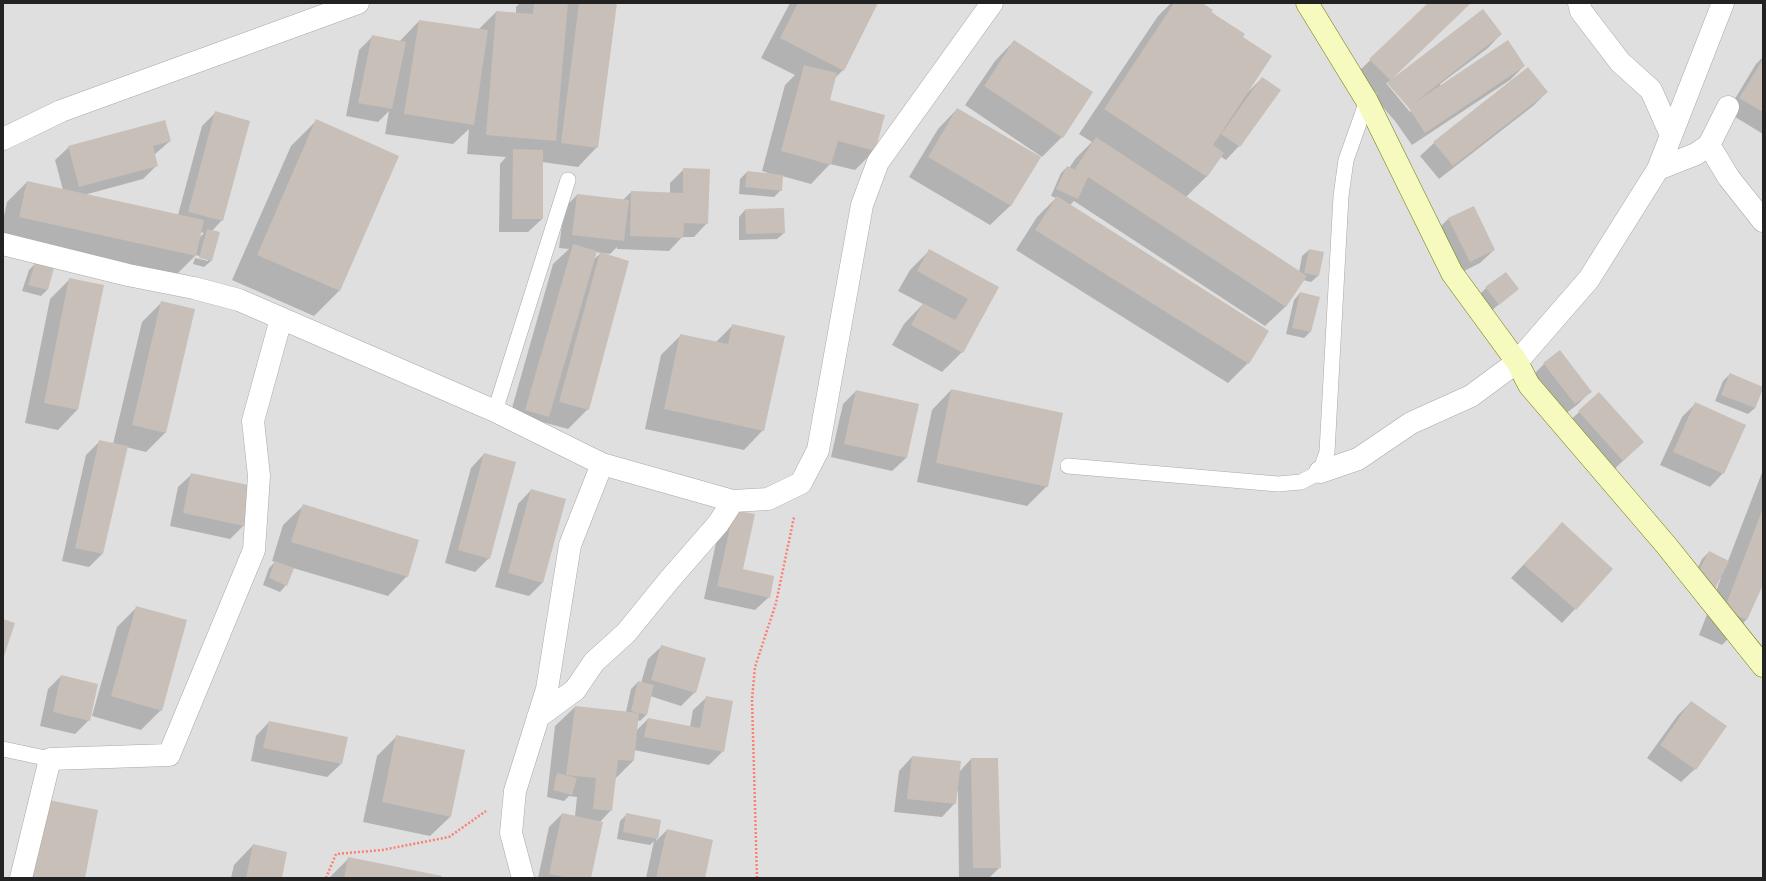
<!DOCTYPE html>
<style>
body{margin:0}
#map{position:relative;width:1766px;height:881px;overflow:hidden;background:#f2efe9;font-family:Inter,sans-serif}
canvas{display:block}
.frame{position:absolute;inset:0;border:4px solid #222;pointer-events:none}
</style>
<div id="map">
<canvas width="1766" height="881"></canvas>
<div class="frame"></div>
</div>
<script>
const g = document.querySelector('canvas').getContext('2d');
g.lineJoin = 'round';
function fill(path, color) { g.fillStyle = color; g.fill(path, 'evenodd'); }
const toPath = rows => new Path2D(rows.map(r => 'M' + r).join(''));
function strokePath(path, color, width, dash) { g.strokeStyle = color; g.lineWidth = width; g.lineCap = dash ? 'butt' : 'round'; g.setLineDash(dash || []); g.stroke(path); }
fill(toPath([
 [3,3,1763,3,1763,878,3,878]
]), '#e0dfdf');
fill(toPath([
 [520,3,567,3,566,5,569,3,616,3,597,147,578,167,542,162,542,219,528,232,499,232,500,164,506,157,467,154,469,129,453,144,385,134,389,111,378,122,346,116,359,50,373,36,399,42,419,21,478,30,496,12,516,13,516,7],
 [790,3,877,3,843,70,835,78,829,101,874,151,855,170,830,164,811,184,782,176,781,190,774,197,739,194,740,179,747,172,771,174,762,171,785,85,795,75,761,58],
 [1171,3,1201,3,1241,37,1247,93,1262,78,1239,146,1226,160,1220,156,1206,177,1186,197,1299,272,1302,256,1309,250,1323,253,1318,276,1311,282,1303,280,1285,307,1265,326,1074,201,1069,206,1268,331,1248,363,1228,383,1016,250,1037,217,1056,198,1051,196,1061,173,1067,167,1069,168,1076,158,1092,142,1079,134,1158,16],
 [1429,3,1470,3,1393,76,1394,78,1501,34,1488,48,1440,84,1441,86,1524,66,1510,80,1412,145,1395,121,1374,97,1377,94,1357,73],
 [1388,82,1412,110,1410,112,1386,83],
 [1014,41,1062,137,1042,157,965,105,995,61],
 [1763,57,1763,134,1727,112,1756,64],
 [1547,92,1533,106,1439,179,1420,156,1434,143],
 [957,109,1039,157,1010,206,990,225,909,177,938,129],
 [215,113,222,220,212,231,211,261,204,267,193,264,195,258,208,261,208,259,196,255,176,275,3,237,3,221,7,202,27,182,63,190,55,160,69,147,170,141,154,155,156,166,143,179,84,195,178,215,202,126],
 [200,232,204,233,199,238],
 [316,121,339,291,314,316,232,280,291,146],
 [684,169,707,223,694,237,682,237,669,251,617,249,617,247,610,254,602,253,588,409,568,429,542,422,529,436,506,429,553,264,569,249,559,248,564,208,577,195,623,200,631,192,670,194,670,183],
 [596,252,601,253,593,260],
 [745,210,784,233,777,239,739,240,739,217],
 [1448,219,1494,250,1480,263,1456,275,1435,232],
 [930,250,998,288,962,352,942,372,892,345,904,324,923,304,898,291,910,270],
 [35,264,53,269,47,290,41,296,22,291,29,270],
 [70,279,103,286,77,410,58,430,25,423,50,299],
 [1486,288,1518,289,1492,310,1480,294],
 [1300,293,1310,332,1304,338,1286,334,1294,300],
 [162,302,166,432,146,452,126,447,102,554,89,567,62,561,86,455,100,441,113,444,142,322],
 [732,326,763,430,744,450,645,429,661,355,681,335,715,343],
 [1544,364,1590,392,1577,405,1561,417,1531,377],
 [1730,374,1763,388,1755,408,1748,414,1715,401,1723,381],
 [951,390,1047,486,1027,506,917,482,932,410],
 [856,391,918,404,906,458,892,471,831,457,843,404],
 [1599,394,1643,442,1609,474,1565,425],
 [1695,404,1723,473,1710,487,1660,465,1682,417],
 [484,454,489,558,475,572,445,563,471,468],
 [1763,470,1763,582,1746,620,1722,645,1699,635,1721,578,1688,588,1702,559,1709,552,1728,561],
 [192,474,252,487,243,526,230,539,170,526,178,487],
 [531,490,542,583,529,596,495,587,518,504],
 [303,506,407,576,388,596,293,568,286,585,280,592,263,585,269,568,275,562,272,561,283,525],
 [754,515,742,570,769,597,755,610,704,599,720,524],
 [1562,524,1612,569,1562,623,1511,578],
 [137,607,161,710,141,730,92,716,117,627],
 [662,646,695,692,681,706,650,696,646,715,640,721,637,720,636,731,648,719,690,727,693,710,707,697,723,751,709,765,634,750,633,761,615,779,611,810,600,822,590,878,538,878,549,827,562,814,575,816,577,797,569,796,564,801,547,797,555,726,575,707,626,712,631,689,638,682,641,683,648,659],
 [61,676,89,720,75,734,40,726,48,689],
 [1691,702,1695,769,1681,782,1647,758,1678,715],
 [269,722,341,764,327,777,251,761,256,736],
 [397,736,450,817,430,836,363,822,377,756],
 [912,757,959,772,971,759,1000,867,989,878,959,878,958,791,957,791,955,803,942,817,894,812,899,771],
 [627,814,660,821,656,841,667,830,704,878,646,878,654,841,650,845,617,839,620,821],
 [253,845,281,878,231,878,234,865],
 [348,859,440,878,329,878]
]), '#0003');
fill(toPath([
 [534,3,568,3,556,141,486,135,496,11,533,14],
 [579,3,617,3,598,148,561,143],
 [798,3,878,3,844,71,780,38],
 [1174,3,1202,3,1213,10,1211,12,1245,34,1243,37,1272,56,1213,145,1224,153,1207,177,1104,109],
 [1428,3,1471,3,1392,79,1483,9,1502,34,1414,103,1508,40,1525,66,1425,133,1408,107,1387,83,1390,80,1369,59],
 [419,20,488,30,474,125,404,114],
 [372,35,406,42,392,109,358,103],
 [1014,40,1093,92,1063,138,984,86],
 [1763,59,1763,112,1739,98],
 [804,65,837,73,830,100,885,115,875,151,838,141,831,165,781,151],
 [1528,67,1548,92,1453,166,1433,142],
 [1262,77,1281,90,1240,147,1221,134],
 [957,108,1041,157,1011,206,928,157],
 [215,111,250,121,223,221,188,212],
 [316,119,399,156,340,291,257,255],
 [165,120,171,141,153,146,158,166,79,187,68,146],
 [1096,137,1307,276,1286,307,1088,177,1078,199,1056,189,1067,166,1078,171,1075,169],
 [513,149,543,150,543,219,512,219],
 [683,168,710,169,708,224,684,223,683,238,630,236,631,191,683,193],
 [747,171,783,175,782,191,745,187],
 [27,181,204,220,196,256,19,217],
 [577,194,629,200,624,241,572,235],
 [1057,196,1269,331,1249,364,1035,230],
 [1474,206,1495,250,1470,262,1448,218],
 [784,208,785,233,746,234,745,209],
 [207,229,220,232,212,261,199,258],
 [573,244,597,251,549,417,525,410],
 [929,249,999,287,963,353,911,325,923,303,955,320,968,299,917,271],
 [1309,249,1324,252,1319,276,1304,273],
 [600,252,629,261,589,410,559,402],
 [35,263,54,268,48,290,28,285],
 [1506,272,1519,289,1499,305,1485,287],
 [69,278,104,285,78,410,44,403],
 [1300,292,1320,297,1311,332,1292,328],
 [161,301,195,309,166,433,132,425],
 [732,324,785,336,764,431,664,409,680,334,728,344],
 [1560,350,1592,392,1575,404,1543,363],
 [1730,373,1763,387,1755,408,1721,395],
 [951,389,1063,413,1048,487,936,463],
 [856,390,919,404,907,458,844,444],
 [1599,392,1644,442,1623,461,1578,411],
 [1695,402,1746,425,1724,474,1673,452],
 [99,440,128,446,103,554,75,548],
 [484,453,516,462,490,559,458,550],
 [191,473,253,486,244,526,183,513],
 [531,489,566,499,543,583,508,573],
 [303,504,419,540,408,577,291,542],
 [1763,508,1763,585,1747,620,1724,610],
 [734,510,755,514,743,569,774,576,770,598,717,586],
 [1562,522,1613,569,1576,610,1524,565],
 [1709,551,1729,561,1714,591,1694,581],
 [275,561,294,568,287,586,269,578],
 [136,606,187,620,162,711,111,696],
 [3,619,15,623,3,659],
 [661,645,706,658,696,693,651,680],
 [61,675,98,684,90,721,53,712],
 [638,681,654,685,647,715,631,711],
 [706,696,733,701,724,752,644,737,648,718,700,728],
 [1691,701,1727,726,1696,770,1660,745],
 [575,706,639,713,634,761,618,760,612,811,593,809,596,778,566,775],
 [269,721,348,737,342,764,263,748],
 [396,735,465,750,451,817,382,802],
 [912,756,961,761,956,804,907,799],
 [971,758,998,758,1001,868,973,868],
 [557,773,577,778,572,795,553,790],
 [44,799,98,810,85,878,29,878],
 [562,813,603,822,591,878,568,878,549,874],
 [626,813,661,820,658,839,623,832],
 [667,829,713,840,705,878,656,878],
 [253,844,287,852,282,878,246,878],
 [348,857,442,876,441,878,344,878]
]), '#c7bfb8');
const lane = toPath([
 [495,411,568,180],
 [1068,466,1278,484,1301,482,1320,472,1327,452,1341,196,1346,160,1367,101],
 [3,749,50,759]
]);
const street = toPath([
 [1579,3,1581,11,1620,62,1651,90,1671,135],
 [3,139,61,111,358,3],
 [1709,145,1728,107],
 [1658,169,1696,154,1709,145,1729,178,1763,221],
 [3,244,128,275,194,288,239,300,495,411,602,464,733,501,768,499,801,483,818,450,862,205,878,162,992,3],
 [1320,472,1358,459,1411,423,1471,396,1517,362,1589,279,1658,169,1723,3],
 [538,717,575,690,594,662,626,633,670,579,718,524,733,501],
 [21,878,50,759,169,755,254,550,259,476,253,421,281,319],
 [523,878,511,833,515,791,547,689,570,545,602,464]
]);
const secondary = toPath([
 [1307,3,1367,101,1452,273,1517,362,1529,385,1666,545,1763,666]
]);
strokePath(lane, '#a9a9a9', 16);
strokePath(street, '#a9a9a9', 23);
strokePath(secondary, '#707d05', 23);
strokePath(toPath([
 [326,878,336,854,382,850,449,837,486,811],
 [757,878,752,699,755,667,776,603,794,517]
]), '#fa8072', 2.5, [2, 2]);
strokePath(lane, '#fff', 15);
strokePath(street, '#fff', 22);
strokePath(secondary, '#f7fabf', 22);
</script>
